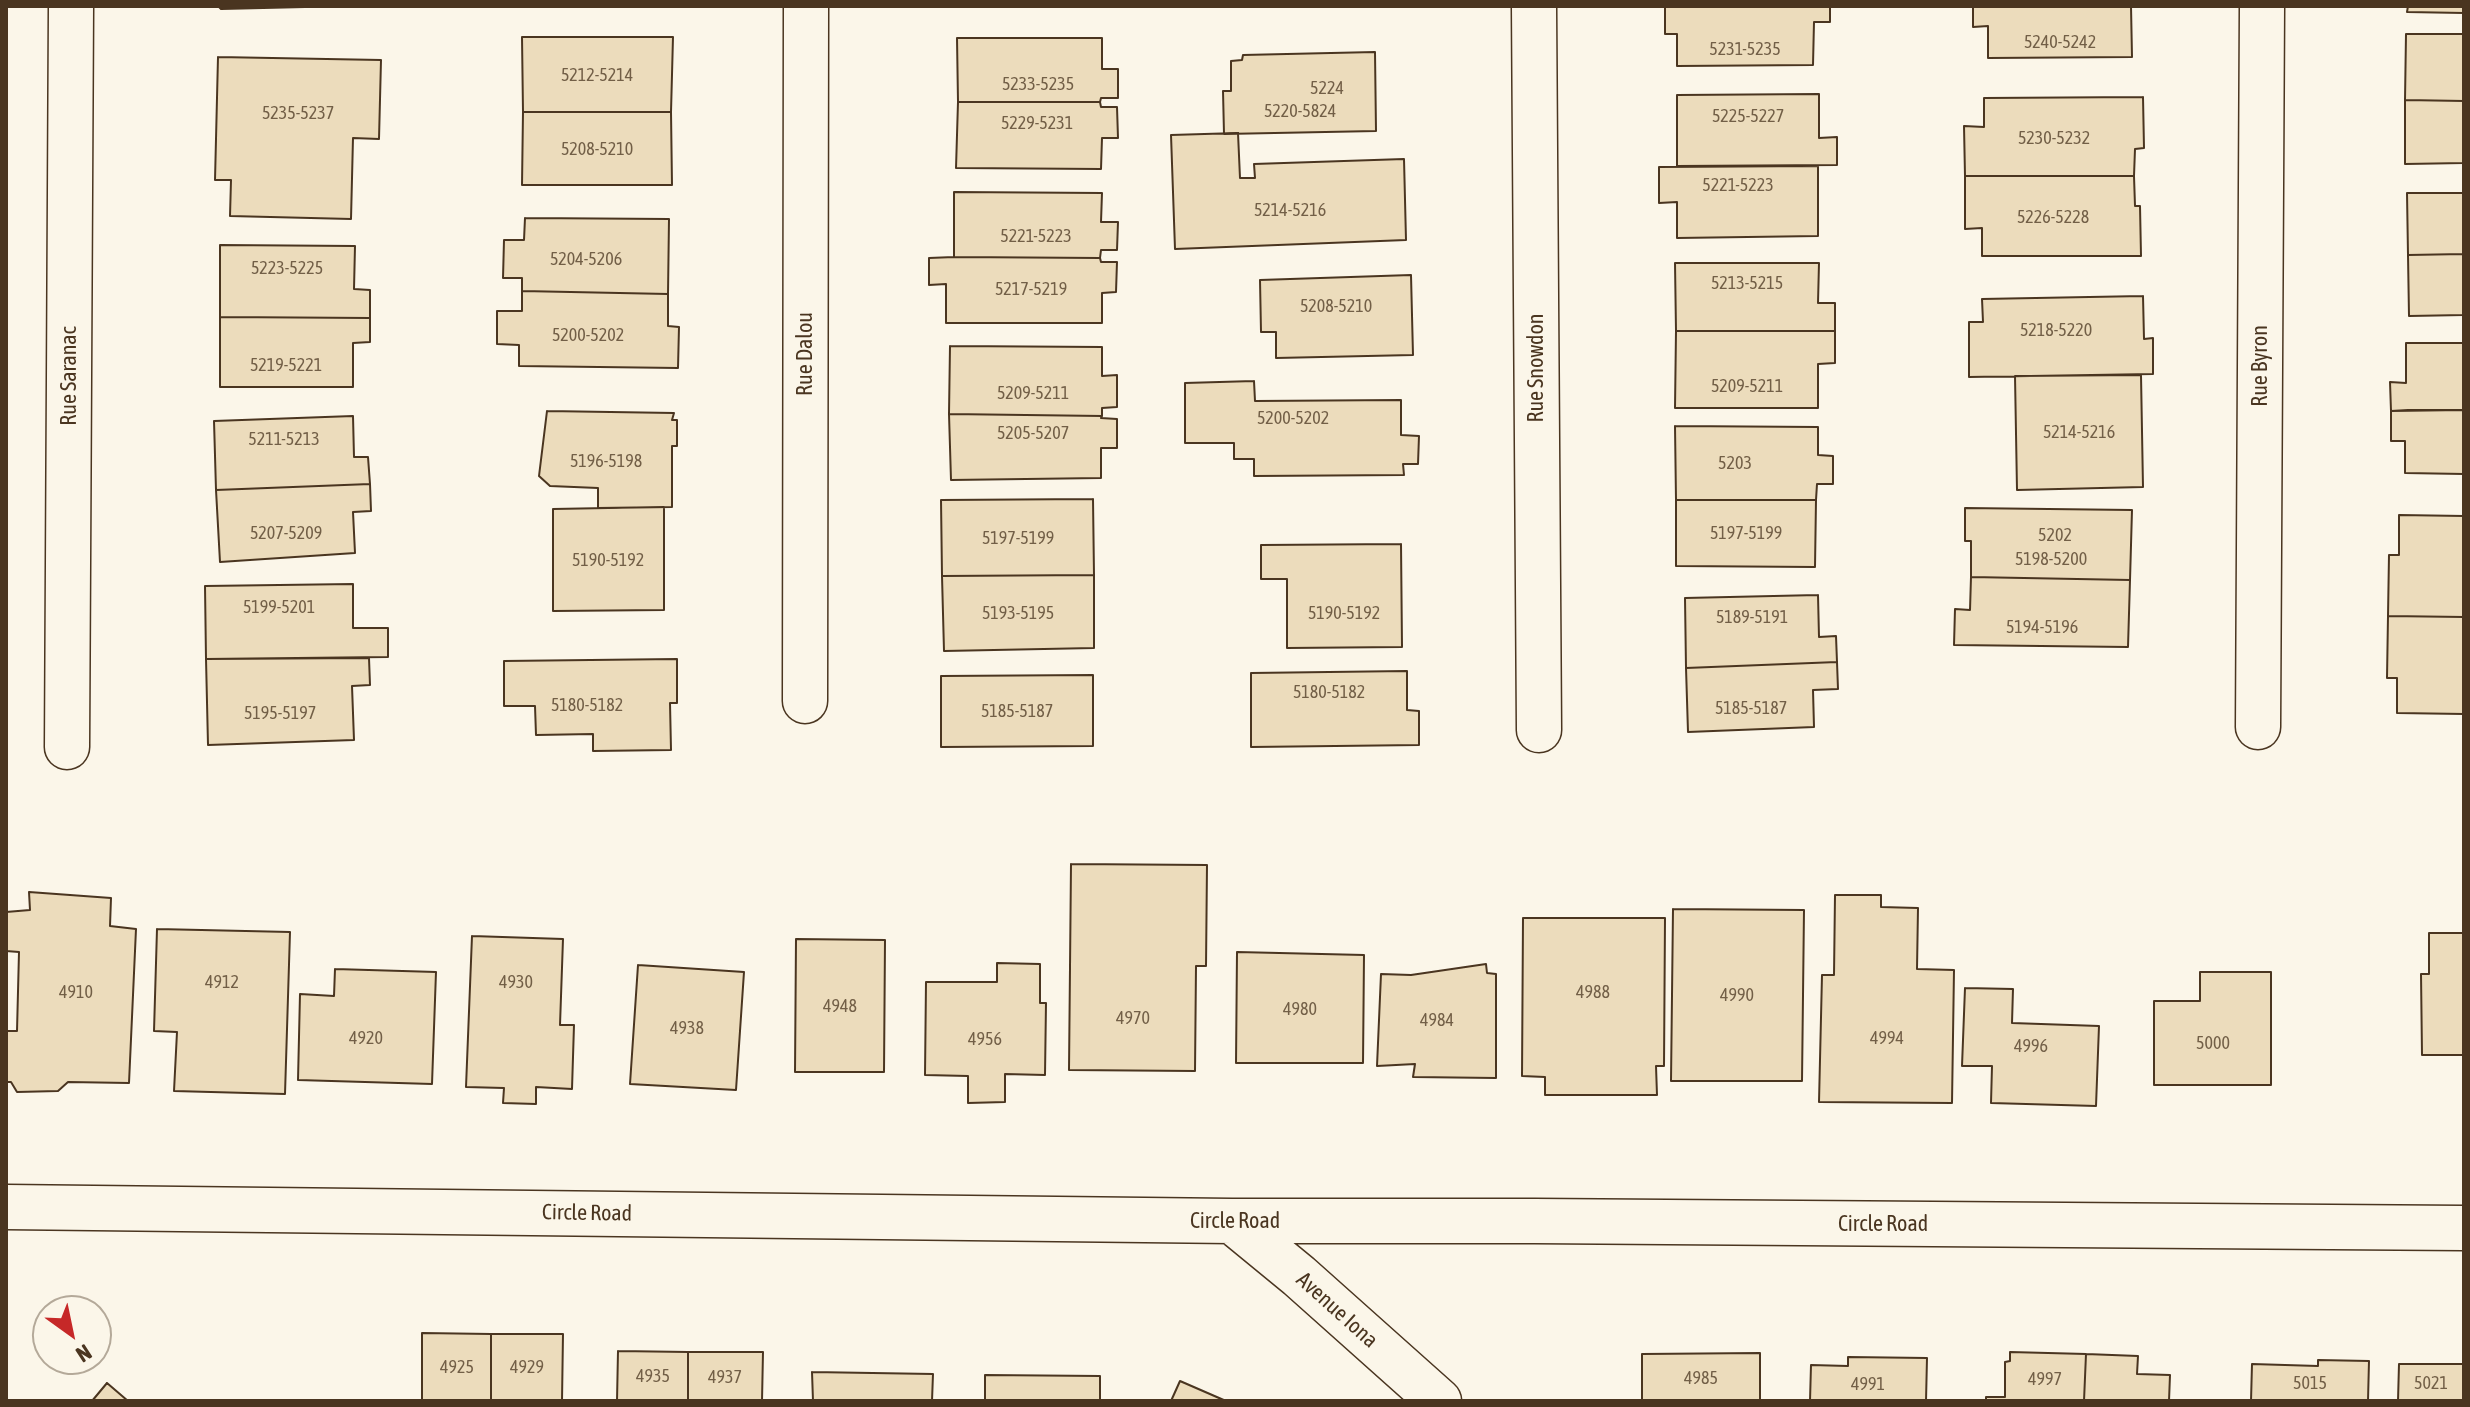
<!DOCTYPE html>
<style>
body{margin:0}
#map{position:relative;width:2470px;height:1407px;overflow:hidden;background:#fbf6e9;font-family:"Asap Condensed",sans-serif}
canvas{display:block}
.frame{position:absolute;inset:0;border:8px solid #4a3520;pointer-events:none}
.north{position:absolute;left:32px;top:1295px;width:80px;height:80px;box-sizing:border-box;background:#fbf6e9;border:2px solid #b4a999;border-radius:50%;rotate:147deg;font-size:22px;font-weight:700;line-height:32px;text-align:center;color:#4a3520}
.north::after{content:'';display:block;margin:auto;width:28px;height:36px;background:#c62828;clip-path:polygon(50% 0,100% 100%,50% 72%,0 100%)}
</style>
<div id="map">
<canvas width="2470" height="1407"></canvas>
<div class="frame"></div>
<div class="north">N</div>
</div>
<script>
const g = document.querySelector('canvas').getContext('2d');
g.lineJoin = 'round';
function fill(path, color) { g.fillStyle = color; g.fill(path, 'evenodd'); }
const toPath = rows => new Path2D(rows.map(r => 'M' + r).join(''));
function strokePath(path, color, width, dash) { g.strokeStyle = color; g.lineWidth = width; g.lineCap = dash ? 'butt' : 'round'; g.setLineDash(dash || []); g.stroke(path); }
function write(font, color, halo, rows, align = 'center') {
  g.font = font + ' "Asap Condensed",sans-serif'; g.lineWidth = 6; g.setLineDash([]); g.textBaseline = 'middle'; g.strokeStyle = halo; g.fillStyle = color; for (const [text, x, y, turn = 0] of rows) {
    g.save(); g.translate(x, y); g.rotate((+turn || 0) * Math.PI / 180); g.textAlign = isNaN(turn) ? turn : align; if (halo) g.strokeText(text, 0, 0); g.fillText(text, 0, 0); g.restore();
  }
}
const building = toPath([
 [218,6,347,6,221,9,218,6],
 [1665,6,1830,6,1830,22,1814,22,1813,65,1677,66,1677,34,1665,34,1665,6],
 [1973,6,2131,6,2132,57,1988,58,1988,26,1973,27,1973,6],
 [2408,6,2464,6,2464,13,2407,12,2408,6],
 [2406,34,2464,34,2464,101,2405,100,2406,34],
 [522,37,673,37,671,112,523,112,522,37],
 [957,38,1102,38,1102,69,1118,69,1118,98,1101,98,1100,102,958,102,957,38],
 [1375,52,1376,131,1224,134,1223,91,1231,91,1231,61,1242,60,1243,55,1375,52],
 [218,57,381,60,379,139,353,138,351,219,230,216,231,180,215,180,218,57],
 [1819,94,1819,138,1837,137,1837,165,1677,166,1677,95,1819,94],
 [2143,97,2144,148,2135,149,2134,176,1965,176,1964,126,1984,127,1984,98,2143,97],
 [2405,100,2464,101,2464,163,2405,164,2405,100],
 [958,102,1100,102,1101,107,1117,107,1118,138,1102,138,1101,169,956,168,958,102],
 [523,112,671,112,672,185,522,185,523,112],
 [1238,133,1240,178,1255,178,1254,164,1404,159,1406,240,1175,249,1171,135,1238,133],
 [1818,166,1818,236,1677,238,1677,202,1659,203,1659,167,1818,166],
 [1965,176,2134,176,2135,206,2140,206,2141,256,1982,256,1982,228,1965,229,1965,176],
 [954,192,1102,193,1101,222,1118,222,1117,250,1101,250,1100,258,954,257,954,192],
 [2407,193,2464,193,2464,254,2408,255,2407,193],
 [525,218,669,219,668,294,522,291,522,278,503,278,504,240,524,240,525,218],
 [220,245,355,246,354,289,370,290,370,318,220,317,220,245],
 [2464,254,2464,315,2409,316,2408,255,2464,254],
 [954,257,1100,258,1101,262,1117,262,1116,292,1102,293,1102,323,946,323,946,284,929,285,929,258,954,257],
 [1675,263,1819,263,1818,303,1835,303,1835,331,1676,331,1675,263],
 [1411,275,1413,355,1276,358,1276,332,1261,332,1260,280,1411,275],
 [522,291,668,294,668,326,679,327,678,368,519,366,519,345,497,344,497,311,522,311,522,291],
 [2143,296,2144,339,2153,338,2153,374,1969,377,1969,322,1983,322,1982,299,2143,296],
 [220,317,370,318,370,342,353,343,353,387,220,387,220,317],
 [1676,331,1835,331,1835,363,1818,364,1818,408,1675,408,1676,331],
 [2406,343,2464,343,2464,410,2391,411,2390,382,2406,383,2406,343],
 [950,346,1102,347,1102,376,1117,375,1117,407,1102,408,1102,416,949,414,950,346],
 [2141,375,2143,487,2017,490,2015,376,2141,375],
 [1254,381,1255,401,1401,400,1401,435,1419,436,1418,464,1403,464,1404,475,1254,476,1254,459,1234,459,1234,443,1185,443,1185,383,1254,381],
 [2408,410,2464,410,2464,474,2405,473,2405,441,2391,441,2391,411,2408,410],
 [547,411,674,413,672,420,677,420,677,446,672,446,672,507,598,508,598,488,550,486,539,476,547,411],
 [949,414,1102,416,1101,418,1117,419,1117,448,1101,448,1101,478,951,480,949,414],
 [353,416,354,457,368,457,370,484,216,490,214,421,353,416],
 [1675,426,1818,427,1818,455,1833,456,1833,484,1817,484,1816,500,1676,500,1675,426],
 [370,484,371,511,353,512,355,553,220,562,216,490,370,484],
 [1093,499,1094,575,942,576,941,500,1093,499],
 [1676,500,1816,500,1815,567,1676,566,1676,500],
 [664,507,664,610,553,611,553,509,664,507],
 [1965,508,2132,510,2130,580,1971,577,1971,541,1965,541,1965,508],
 [2399,515,2464,516,2464,617,2388,616,2389,555,2399,555,2399,515],
 [1401,544,1402,647,1287,648,1287,579,1261,579,1261,545,1401,544],
 [1094,575,1094,648,944,651,942,576,1094,575],
 [1971,577,2130,580,2128,647,1954,645,1955,609,1970,610,1971,577],
 [353,584,353,628,388,628,388,657,206,659,205,586,353,584],
 [1818,595,1819,637,1836,636,1837,662,1686,668,1685,598,1818,595],
 [2388,616,2464,617,2464,714,2397,713,2397,678,2387,678,2388,616],
 [369,658,370,685,352,686,354,740,208,745,206,659,369,658],
 [677,659,677,703,670,703,671,750,593,751,593,734,536,735,535,706,504,706,504,661,677,659],
 [1837,662,1838,689,1813,690,1814,727,1688,732,1686,668,1837,662],
 [1407,671,1407,710,1419,711,1419,745,1251,747,1251,673,1407,671],
 [1093,675,1093,746,941,747,941,676,1093,675],
 [1071,864,1207,865,1206,966,1196,966,1195,1071,1069,1070,1071,864],
 [29,892,111,898,110,926,136,929,129,1083,68,1082,58,1091,17,1092,11,1082,6,1082,6,1031,17,1031,19,952,6,951,6,912,30,910,29,892],
 [1835,895,1881,895,1881,907,1918,908,1917,969,1954,970,1952,1103,1819,1102,1822,975,1834,975,1835,895],
 [1673,909,1804,910,1802,1081,1671,1081,1673,909],
 [1523,918,1665,918,1664,1066,1656,1066,1657,1095,1545,1095,1545,1077,1522,1076,1523,918],
 [157,929,290,932,285,1094,174,1091,177,1032,154,1031,157,929],
 [2429,933,2464,933,2464,1055,2422,1055,2421,974,2429,974,2429,933],
 [472,936,563,939,560,1025,574,1025,572,1089,536,1087,536,1104,503,1103,504,1088,466,1087,472,936],
 [796,939,885,940,884,1072,795,1072,796,939],
 [1237,952,1364,955,1363,1063,1236,1063,1237,952],
 [997,963,1040,964,1040,1003,1046,1003,1045,1075,1005,1074,1005,1102,968,1103,968,1076,925,1075,926,982,997,982,997,963],
 [1486,964,1487,973,1496,974,1496,1078,1413,1077,1415,1064,1377,1066,1381,974,1411,975,1486,964],
 [638,965,744,972,736,1090,630,1084,638,965],
 [335,969,436,972,432,1084,298,1080,300,994,334,996,335,969],
 [2200,972,2271,972,2271,1085,2154,1085,2154,1001,2200,1001,2200,972],
 [1965,988,2013,989,2012,1023,2099,1026,2096,1106,1991,1103,1992,1066,1962,1066,1965,988],
 [422,1333,491,1334,491,1401,422,1401,422,1333],
 [491,1334,563,1334,562,1401,491,1401,491,1334],
 [618,1351,688,1352,688,1401,617,1401,618,1351],
 [688,1352,763,1352,762,1401,688,1401,688,1352],
 [2010,1352,2086,1354,2084,1401,1986,1401,1986,1397,2005,1397,2005,1362,2010,1361,2010,1352],
 [1760,1353,1760,1401,1642,1401,1642,1354,1760,1353],
 [2086,1354,2138,1356,2137,1374,2170,1375,2169,1401,2084,1401,2086,1354],
 [1848,1357,1927,1358,1926,1401,1810,1401,1811,1365,1848,1366,1848,1357],
 [2318,1360,2369,1361,2368,1401,2251,1401,2252,1364,2318,1366,2318,1360],
 [2399,1364,2464,1364,2464,1401,2398,1401,2399,1364],
 [812,1372,933,1374,932,1401,813,1401,812,1372],
 [985,1375,1100,1376,1100,1401,985,1401,985,1375],
 [1180,1381,1226,1401,1171,1401,1180,1381],
 [107,1383,128,1401,92,1401,107,1383]
]);
fill(building, '#ecdcbc');
strokePath(building, '#4a3520', 2);
const street = toPath([
 [1534,6,1539,730],
 [805,701,806,6],
 [2258,727,2262,6],
 [67,747,71,6],
 [6,1207,1232,1221,1534,1221,2464,1228],
 [1232,1221,1299,1276,1439,1401]
]);
strokePath(street, '#4a3520', 47);
strokePath(street, '#fbf6e9', 44);
write('18px', '#725f47', null, [
 ["5240-5242",2060,42],
 ["5231-5235",1745,49],
 ["5212-5214",597,75],
 ["5233-5235",1038,84],
 ["5224",1327,88],
 ["5220-5824",1300,111],
 ["5235-5237",298,113],
 ["5225-5227",1748,116],
 ["5229-5231",1037,123],
 ["5230-5232",2054,138],
 ["5208-5210",597,149],
 ["5221-5223",1738,185],
 ["5214-5216",1290,210],
 ["5226-5228",2053,217],
 ["5221-5223",1036,236],
 ["5204-5206",586,259],
 ["5223-5225",287,268],
 ["5213-5215",1747,283],
 ["5217-5219",1031,289],
 ["5208-5210",1336,306],
 ["5218-5220",2056,330],
 ["5200-5202",588,335],
 ["5219-5221",286,365],
 ["5209-5211",1747,386],
 ["5209-5211",1033,393],
 ["5200-5202",1293,418],
 ["5214-5216",2079,432],
 ["5205-5207",1033,433],
 ["5211-5213",284,439],
 ["5196-5198",606,461],
 ["5203",1735,463],
 ["5207-5209",286,533],
 ["5197-5199",1746,533],
 ["5202",2055,535],
 ["5197-5199",1018,538],
 ["5198-5200",2051,559],
 ["5190-5192",608,560],
 ["5199-5201",279,607],
 ["5193-5195",1018,613],
 ["5190-5192",1344,613],
 ["5189-5191",1752,617],
 ["5194-5196",2042,627],
 ["5180-5182",1329,692],
 ["5180-5182",587,705],
 ["5185-5187",1751,708],
 ["5185-5187",1017,711],
 ["5195-5197",280,713],
 ["4912",222,982],
 ["4930",516,982],
 ["4910",76,992],
 ["4988",1593,992],
 ["4990",1737,995],
 ["4948",840,1006],
 ["4980",1300,1009],
 ["4970",1133,1018],
 ["4984",1437,1020],
 ["4938",687,1028],
 ["4920",366,1038],
 ["4994",1887,1038],
 ["4956",985,1039],
 ["5000",2213,1043],
 ["4996",2031,1046],
 ["4925",457,1367],
 ["4929",527,1367],
 ["4935",653,1376],
 ["4937",725,1377],
 ["4985",1701,1378],
 ["4997",2045,1379],
 ["5015",2310,1383],
 ["5021",2431,1383],
 ["4991",1868,1384]
]);
write('22px', '#4a3520', '#fbf6e9', [
 ["Rue Dalou",805,354,-90],
 ["Rue Byron",2260,366,-90],
 ["Rue Snowdon",1536,368,-90],
 ["Rue Saranac",69,376,-90],
 ["Circle Road",587,1213,1],
 ["Circle Road",1235,1221],
 ["Circle Road",1883,1224],
 ["Avenue Iona",1337,1310,42]
]);
</script>
